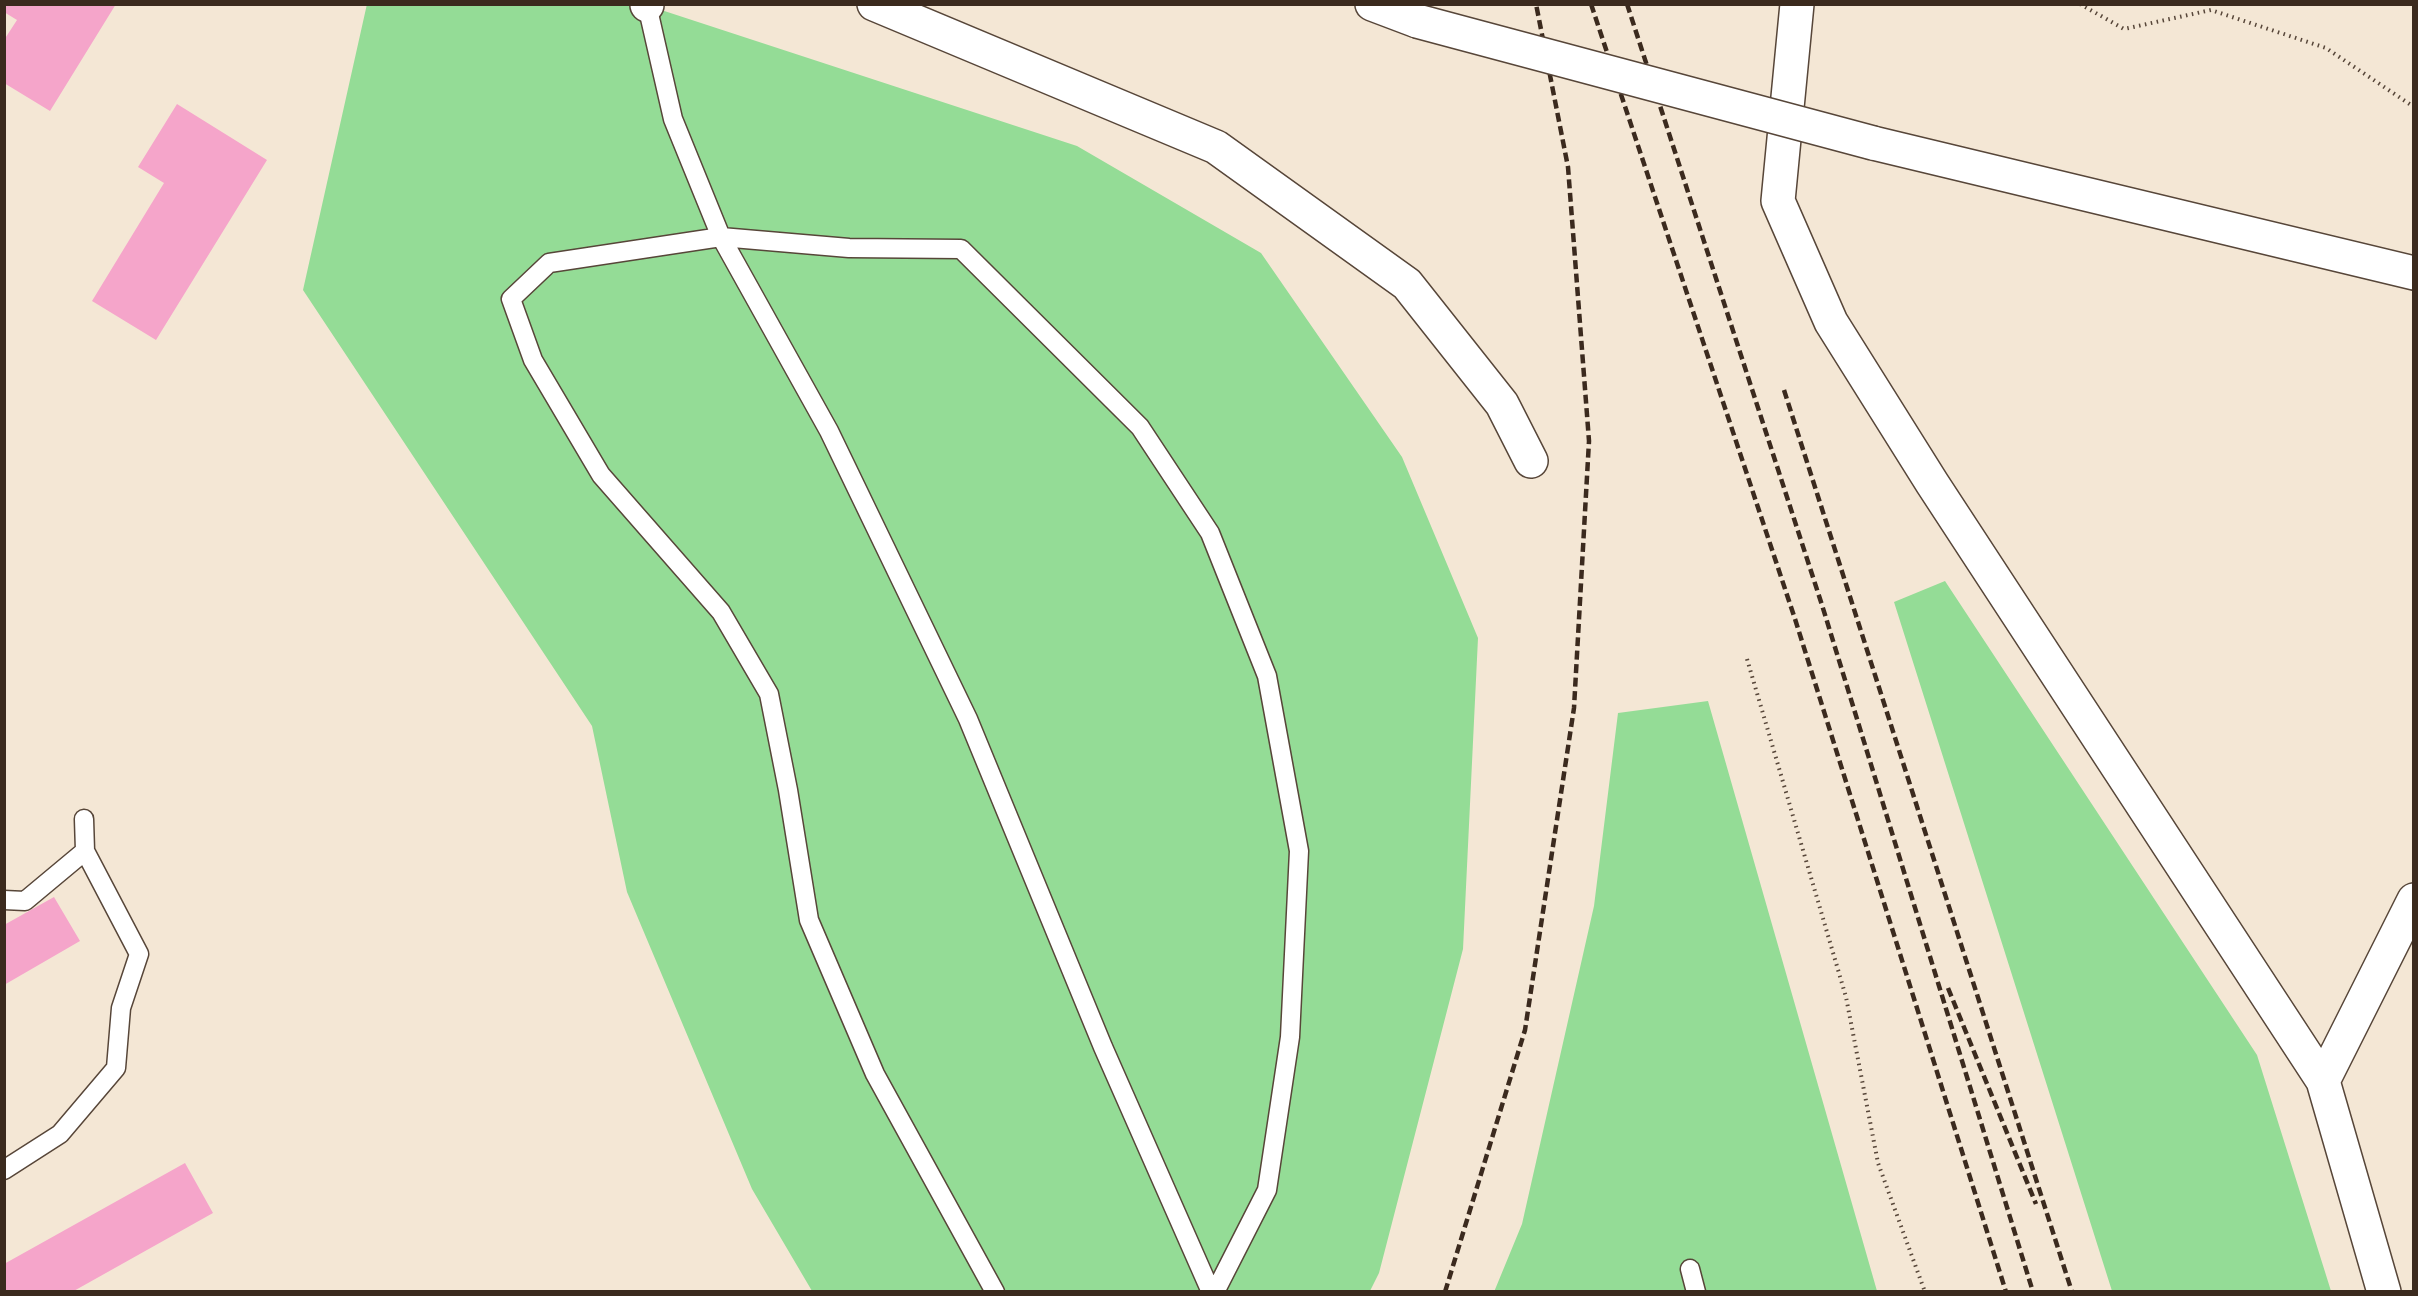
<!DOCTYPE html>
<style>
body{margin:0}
#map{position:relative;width:2418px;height:1296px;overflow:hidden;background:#f4e7d5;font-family:Alegreya,serif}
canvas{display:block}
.frame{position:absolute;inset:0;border:6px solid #3b2a1e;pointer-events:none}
</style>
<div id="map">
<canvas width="2418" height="1296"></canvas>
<div class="frame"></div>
</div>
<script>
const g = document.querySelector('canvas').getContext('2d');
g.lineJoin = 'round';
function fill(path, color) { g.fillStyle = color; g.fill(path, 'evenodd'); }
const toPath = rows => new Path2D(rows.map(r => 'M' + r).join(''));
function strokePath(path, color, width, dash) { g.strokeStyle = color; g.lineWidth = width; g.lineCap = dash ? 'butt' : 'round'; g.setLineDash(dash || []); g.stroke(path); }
fill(toPath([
 [367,4,646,5,1077,146,1261,253,1402,457,1478,638,1463,949,1379,1273,1370,1291,812,1291,752,1189,627,892,592,726,303,290],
 [1945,581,2257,1055,2331,1291,2112,1291,1894,602],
 [1708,701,1877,1291,1494,1292,1522,1224,1594,906,1618,713]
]), '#94dc96');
fill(toPath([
 [4,4,116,4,50,111,4,83,4,40,17,20,4,12],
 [177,104,267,160,156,340,92,301,164,183,138,167],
 [54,897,80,941,4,985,4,925],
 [185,1163,213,1213,72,1292,4,1292,4,1264]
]), '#f5a5ca');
const lane = toPath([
 [647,5,673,119,721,237,829,431,968,719,1103,1047,1211,1292],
 [4,900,25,901,85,851,84,819],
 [4,1170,60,1134,116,1068,121,1008,139,954,85,851],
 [1690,1269,1696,1292],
 [995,1292,875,1074,809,920,788,790,769,694,721,612,601,475,533,360,511,299,549,263,721,237,849,248,961,249,1140,427,1210,533,1267,676,1299,851,1290,1037,1267,1190,1215,1292]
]);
const street = toPath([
 [874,4,1216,147,1407,284,1502,404,1531,461],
 [1797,4,1778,201,1831,322,1932,483,2323,1081,2384,1292],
 [647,5,647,4],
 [2323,1081,2414,900]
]);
const primary = toPath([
 [1372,4,1417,21],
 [1873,143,2414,273]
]);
strokePath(lane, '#574639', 21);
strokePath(street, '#574639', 36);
strokePath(primary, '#574639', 36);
strokePath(toPath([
 [2080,4,2124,29,2211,10,2326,48,2414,107],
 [1747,659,1846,997,1878,1163,1925,1292]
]), '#574639', 4, [1.5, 4.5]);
strokePath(lane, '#fff', 18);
strokePath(street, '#fff', 33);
strokePath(primary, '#fff', 33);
strokePath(toPath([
 [1591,4,1795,619,2006,1292],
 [1627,4,1822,605,2033,1292],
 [1784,390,2072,1292],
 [1948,988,2036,1204],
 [1445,1292,1525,1030,1574,708,1589,441,1568,167,1536,4]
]), '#3b2a1e', 4.5, [9, 4.5]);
const primaryBridge = toPath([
 [1417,21,1873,143]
]);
strokePath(primaryBridge, '#574639', 36, []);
strokePath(primaryBridge, '#fff', 33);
</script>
